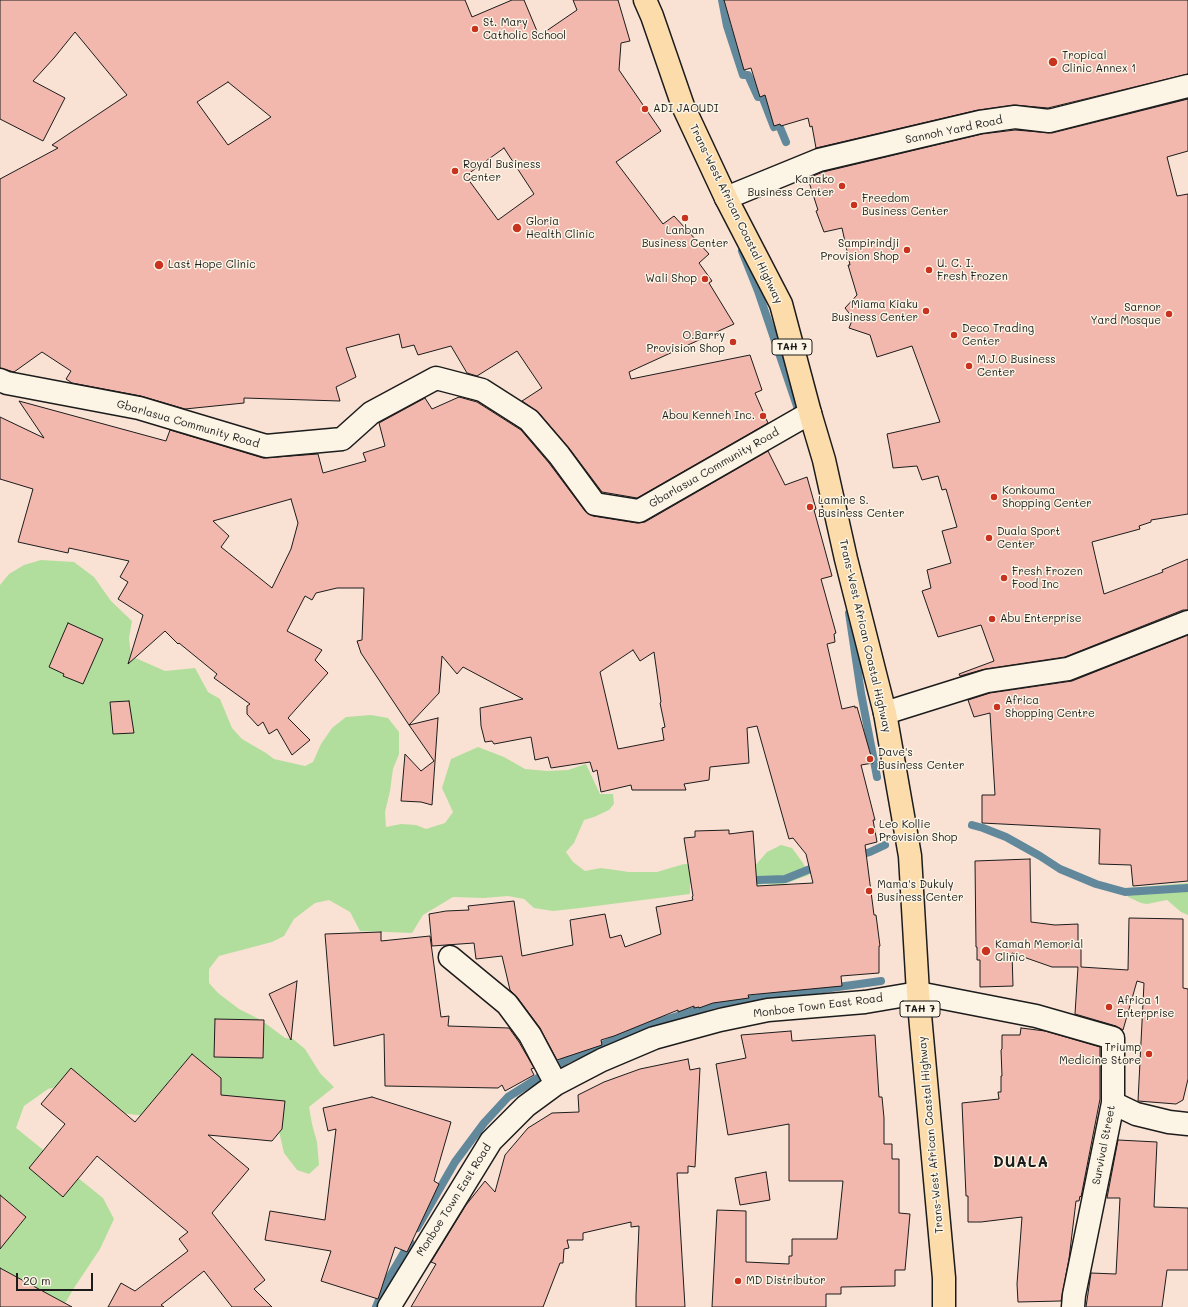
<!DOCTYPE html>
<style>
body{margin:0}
#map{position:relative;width:1188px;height:1307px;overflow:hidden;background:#f9e2d4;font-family:Mali,sans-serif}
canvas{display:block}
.scale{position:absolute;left:16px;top:1273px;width:77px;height:18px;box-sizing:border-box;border:2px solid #1c1c1c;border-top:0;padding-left:5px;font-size:12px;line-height:14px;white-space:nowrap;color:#1c1c1c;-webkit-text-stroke:3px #fcf5e5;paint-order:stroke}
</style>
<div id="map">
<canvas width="1188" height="1307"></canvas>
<div class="scale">20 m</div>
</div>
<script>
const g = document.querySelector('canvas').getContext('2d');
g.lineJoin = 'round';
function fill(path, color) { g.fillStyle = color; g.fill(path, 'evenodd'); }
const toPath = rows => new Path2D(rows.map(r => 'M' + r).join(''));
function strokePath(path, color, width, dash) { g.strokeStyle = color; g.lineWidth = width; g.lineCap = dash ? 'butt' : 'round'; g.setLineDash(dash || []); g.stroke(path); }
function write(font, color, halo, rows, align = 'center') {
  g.font = font + ' Mali,sans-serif'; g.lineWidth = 3; g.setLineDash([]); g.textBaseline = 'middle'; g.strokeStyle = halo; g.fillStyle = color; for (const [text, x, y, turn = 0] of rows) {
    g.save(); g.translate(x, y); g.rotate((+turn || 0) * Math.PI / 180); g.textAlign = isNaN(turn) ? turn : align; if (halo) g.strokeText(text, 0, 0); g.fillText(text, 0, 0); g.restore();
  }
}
fill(toPath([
 [41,560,74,562,94,577,111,601,132,621,129,638,131,656,165,671,195,668,208,692,220,699,232,728,242,739,266,753,274,759,305,766,313,762,321,744,332,728,346,717,371,715,388,718,399,732,399,754,393,769,390,791,385,812,386,827,401,824,416,825,426,829,445,823,453,812,442,788,451,759,478,747,504,757,525,769,547,771,568,770,586,764,600,794,613,794,614,804,609,810,594,817,584,820,574,843,566,852,573,862,585,871,601,868,629,872,657,872,684,864,730,868,753,868,767,852,781,845,792,848,803,863,809,875,787,883,778,885,765,884,757,885,719,881,690,884,690,894,580,908,553,911,534,908,524,899,508,896,484,898,453,897,423,915,412,933,360,931,350,912,329,900,315,903,294,919,284,936,272,942,219,956,209,969,209,983,218,993,239,1009,261,1020,285,1038,293,1039,305,1049,320,1073,334,1087,309,1107,312,1124,317,1142,319,1165,309,1174,297,1170,284,1153,279,1131,238,1110,185,1072,172,1076,158,1100,145,1116,121,1113,75,1082,48,1089,24,1106,16,1128,103,1198,114,1219,100,1249,74,1288,63,1307,0,1307,0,585,9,574,24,565],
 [1188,883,1188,915,1181,912,1167,900,1147,904,1141,903,1128,897,1128,888]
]), '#b2de9d');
strokePath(toPath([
 [722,0,727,26,743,75,748,75,758,97,762,96,774,127,779,125,786,142],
 [742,251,758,291,800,415],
 [849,613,861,693,877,777],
 [972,825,983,828,1006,837,1040,856,1060,869,1096,884,1125,892,1188,888],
 [856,856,870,852,885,845],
 [757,880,785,879,820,865],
 [417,1228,455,1162,484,1123,508,1097,568,1059,658,1022,716,1004,881,981],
 [376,1307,386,1283,410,1242]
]), '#62889c', 8);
const building = toPath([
 [0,0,465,0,472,17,512,0,524,0,539,36,577,10,573,0,618,0,630,41,621,43,619,70,661,131,616,162,663,224,674,216,709,254,699,263,712,281,709,283,734,324,629,372,631,379,750,355,762,390,755,393,768,423,637,498,602,492,569,448,538,412,522,401,542,388,517,351,477,376,467,373,451,346,418,355,414,345,402,348,399,334,346,348,356,377,336,387,340,401,244,398,244,403,185,409,141,396,72,383,66,379,71,371,42,352,14,372,0,368,0,179,58,148,52,145,127,95,75,32,54,58,33,81,65,98,43,141,0,119,0,0],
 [228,82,271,117,228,145,197,102,228,82],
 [504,148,534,194,498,220,468,179,470,177,468,174,504,148],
 [724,0,1188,0,1188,74,1048,108,1013,105,978,110,816,148,812,126,810,127,808,118,781,126,780,124,774,126,765,95,760,97,751,68,744,70,724,0],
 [1188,99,1188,151,1167,157,1177,196,1188,194,1188,514,1151,520,1151,522,1139,526,1140,529,1092,542,1104,594,1163,572,1162,570,1188,559,1188,610,1183,610,1065,657,985,669,960,676,959,674,994,661,981,625,938,637,922,591,931,588,927,570,951,563,942,531,957,527,946,489,942,490,938,476,922,480,917,466,893,468,891,455,887,434,940,422,912,346,877,357,870,335,849,328,853,318,845,308,857,295,848,265,850,265,842,228,824,232,816,211,818,210,809,182,815,180,813,176,823,172,982,134,1015,130,1052,133,1188,99],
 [459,397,477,402,521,430,549,463,585,511,593,516,637,523,645,522,768,451,785,485,807,477,816,509,814,510,832,576,821,579,836,633,834,634,835,642,827,644,842,709,855,706,855,708,857,707,873,763,861,765,875,820,873,820,877,842,865,845,874,915,876,915,880,946,879,946,879,973,841,976,842,986,748,995,749,998,713,1003,699,1008,699,1007,694,1008,694,1006,678,1012,678,1010,614,1036,601,1040,602,1045,557,1060,540,1028,517,997,510,990,502,956,476,959,474,943,432,946,429,914,446,911,469,910,468,906,514,901,522,956,573,945,570,920,605,914,610,938,621,935,625,947,661,934,656,907,693,900,692,897,693,896,684,838,695,837,695,831,729,830,729,834,753,831,757,886,813,883,806,854,793,838,789,839,757,726,747,728,749,763,710,767,709,780,684,784,686,790,632,790,631,785,601,792,597,770,593,772,590,762,551,768,548,757,535,760,531,737,494,744,492,741,485,742,481,726,480,708,523,699,463,667,457,674,442,656,439,693,409,725,361,653,357,641,362,640,364,588,337,588,316,593,312,600,305,596,287,631,322,650,315,660,328,673,288,718,310,740,292,755,277,729,269,734,263,722,258,726,247,714,247,706,250,704,214,678,217,674,179,643,178,644,165,631,128,664,143,615,118,599,128,582,120,577,129,561,69,548,68,553,18,542,33,489,0,479,0,417,44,438,19,401,166,441,170,430,263,458,318,454,323,473,366,461,363,453,385,446,379,423,425,398,432,409,459,397],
 [291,499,298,523,291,549,272,588,221,547,229,536,213,521,291,499],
 [633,650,640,661,654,652,661,702,660,703,665,727,662,728,664,740,618,749,600,672,633,650],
 [68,623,103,639,83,684,63,676,64,674,49,667,68,623],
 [1188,635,1188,881,1133,886,1131,865,1099,864,1100,829,982,823,982,795,995,795,990,713,974,717,968,700,990,693,1072,681,1188,635],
 [129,701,134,733,113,734,110,702,129,701],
 [438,718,432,805,421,802,401,801,405,754,421,771,434,761,409,725,438,718],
 [1030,859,1031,922,1055,925,1078,924,1078,944,1081,945,1081,967,1128,970,1129,918,1183,919,1183,988,1188,989,1188,1079,1183,1100,1176,1104,1138,1101,1144,983,1137,981,1123,1030,1116,1026,1075,1014,1078,967,1052,967,1012,953,1013,986,980,987,980,960,977,960,977,947,976,947,975,861,1030,859],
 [381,932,381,941,430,936,441,1017,449,1016,448,1026,509,1028,519,1042,534,1068,531,1069,534,1075,505,1091,502,1085,498,1088,385,1086,384,1034,334,1046,325,934,381,932],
 [297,981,291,1040,269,994,297,981],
 [215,1019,264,1020,263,1058,214,1057,215,1019],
 [1021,1028,1045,1031,1100,1047,1100,1099,1081,1197,1080,1196,1079,1201,1076,1201,1069,1259,1061,1301,1018,1302,1017,1284,1022,1217,981,1222,968,1222,968,1196,966,1196,962,1103,999,1099,998,1092,1001,1092,1001,1076,1002,1076,1001,1050,1002,1049,1002,1035,1020,1035,1021,1028],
 [791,1031,792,1041,875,1035,879,1097,882,1097,884,1118,884,1144,892,1144,892,1159,899,1159,899,1213,910,1214,905,1270,895,1270,895,1286,841,1287,841,1294,826,1294,826,1307,712,1307,717,1210,746,1211,746,1262,789,1264,789,1256,792,1256,792,1239,837,1239,843,1181,789,1181,789,1124,728,1135,716,1064,746,1058,741,1035,791,1031],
 [192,1054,221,1078,221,1095,285,1101,282,1129,272,1141,208,1135,249,1169,212,1213,265,1280,254,1289,272,1307,232,1307,204,1271,161,1305,164,1307,108,1307,121,1283,135,1291,188,1251,179,1239,188,1232,97,1156,63,1197,29,1168,65,1124,41,1104,71,1068,135,1122,192,1054],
 [688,1059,690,1070,700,1068,695,1167,688,1166,688,1173,677,1173,685,1307,636,1307,636,1296,639,1226,631,1227,631,1222,583,1233,583,1240,567,1240,569,1248,564,1249,563,1263,560,1263,543,1307,411,1307,436,1264,431,1262,466,1205,485,1181,495,1192,505,1155,528,1128,552,1113,579,1112,578,1095,604,1082,640,1069,688,1059],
 [372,1097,451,1122,434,1181,439,1184,407,1252,395,1247,378,1299,321,1281,331,1251,265,1240,270,1211,325,1220,336,1129,328,1131,323,1108,372,1097],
 [1118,1140,1157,1142,1154,1207,1188,1208,1188,1270,1167,1270,1162,1307,1086,1307,1091,1273,1116,1274,1120,1198,1107,1198,1118,1140],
 [766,1172,770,1200,740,1205,735,1178,766,1172],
 [0,1195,26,1217,0,1249,0,1195],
 [0,1268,72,1307,0,1307,0,1268]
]);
fill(building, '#f2b7ad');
strokePath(building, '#1c1c1c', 1);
const street = toPath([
 [726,198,819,160,980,122,1015,117,1049,121,1188,86],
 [0,380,7,383,139,408,266,446,342,439,371,413,436,378,482,390,529,420,559,455,595,504,639,511,810,413],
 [885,713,987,681,1068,669,1188,622],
 [450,957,507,1004,530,1035,556,1084],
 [1113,1103,1136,1114,1169,1122,1188,1124],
 [389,1307,491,1141,526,1106,556,1084,602,1060,654,1038,720,1020,768,1010,865,1002,918,993,1036,1016,1113,1038,1113,1103,1074,1295,1073,1307]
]);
const highway = toPath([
 [645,0,652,16,683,106,726,198,781,304,810,413,824,460,846,559,885,713,910,856,918,993,944,1278,944,1307]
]);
strokePath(street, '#1c1c1c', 25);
strokePath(highway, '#1c1c1c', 25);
strokePath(street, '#fcf5e5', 22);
strokePath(highway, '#fddcac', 22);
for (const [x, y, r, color] of [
 [475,29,4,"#c8321e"],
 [1053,62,5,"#c8321e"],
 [645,109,4,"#c8321e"],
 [455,171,4,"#c8321e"],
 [842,186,4,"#c8321e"],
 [854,205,4,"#c8321e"],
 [685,218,4,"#c8321e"],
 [517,228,5,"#c8321e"],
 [907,250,4,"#c8321e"],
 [159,265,5,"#c8321e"],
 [929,270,4,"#c8321e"],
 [705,279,4,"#c8321e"],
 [926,311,4,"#c8321e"],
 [1169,314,4,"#c8321e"],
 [954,335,4,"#c8321e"],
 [733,342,4,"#c8321e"],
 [969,366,4,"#c8321e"],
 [763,416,4,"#c8321e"],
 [994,497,4,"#c8321e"],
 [810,507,4,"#c8321e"],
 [989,538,4,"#c8321e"],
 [1004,578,4,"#c8321e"],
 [992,619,4,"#c8321e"],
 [997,707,4,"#c8321e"],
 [870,759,4,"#c8321e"],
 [871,831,4,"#c8321e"],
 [869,891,4,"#c8321e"],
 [986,951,5,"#c8321e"],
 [1109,1007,4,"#c8321e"],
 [1149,1054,4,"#c8321e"],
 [738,1281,4,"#c8321e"]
]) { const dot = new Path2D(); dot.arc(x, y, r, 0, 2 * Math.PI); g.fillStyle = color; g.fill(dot); strokePath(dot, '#fcf5e5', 1.5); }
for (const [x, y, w] of [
 [792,347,40],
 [920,1009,40]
]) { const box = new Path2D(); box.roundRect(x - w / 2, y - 8, w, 16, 3); g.fillStyle = '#fcf5e5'; g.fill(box); strokePath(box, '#1c1c1c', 1); }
write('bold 10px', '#1c1c1c', null, [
 ["TAH 7",792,347],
 ["TAH 7",920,1009]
]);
write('11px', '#1c1c1c', '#fcf5e5', [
 ["St. Mary",483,23],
 ["Catholic School",483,36],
 ["Tropical",1062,56],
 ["Clinic Annex 1",1062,69],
 ["ADI JAOUDI",653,109],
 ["Royal Business",463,165],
 ["Center",463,178],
 ["Kanako",834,180,"right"],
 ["Business Center",834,193,"right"],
 ["Freedom",862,199],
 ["Business Center",862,212],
 ["Gloria",526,222],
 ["Health Clinic",526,235],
 ["Lanban",685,231,"center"],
 ["Business Center",685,244,"center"],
 ["Sampirindji",899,244,"right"],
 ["Provision Shop",899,257,"right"],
 ["U. C. I.",937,264],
 ["Fresh Frozen",937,277],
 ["Last Hope Clinic",168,265],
 ["Wali Shop",697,279,"right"],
 ["Miama Kiaku",918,305,"right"],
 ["Business Center",918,318,"right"],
 ["Sarnor",1161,308,"right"],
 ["Yard Mosque",1161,321,"right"],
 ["Deco Trading",962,329],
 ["Center",962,342],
 ["O.Barry",725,336,"right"],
 ["Provision Shop",725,349,"right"],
 ["M.J.O Business",977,360],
 ["Center",977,373],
 ["Abou Kenneh Inc.",755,416,"right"],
 ["Konkouma",1002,491],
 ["Shopping Center",1002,504],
 ["Lamine S.",818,501],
 ["Business Center",818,514],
 ["Duala Sport",997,532],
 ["Center",997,545],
 ["Fresh Frozen",1012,572],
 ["Food Inc",1012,585],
 ["Abu Enterprise",1000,619],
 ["Africa",1005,701],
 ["Shopping Centre",1005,714],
 ["Dave's",878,753],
 ["Business Center",878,766],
 ["Leo Kollie",879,825],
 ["Provision Shop",879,838],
 ["Mama's Dukuly",877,885],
 ["Business Center",877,898],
 ["Kamah Memorial",995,945],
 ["Clinic",995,958],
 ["Africa 1",1117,1001],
 ["Enterprise",1117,1014],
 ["Triump",1141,1048,"right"],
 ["Medicine Store",1141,1061,"right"],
 ["MD Distributor",746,1281]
], 'left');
write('11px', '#1c1c1c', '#fcf5e5', [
 ["Sannoh Yard Road",954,130,-12],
 ["Trans-West African Coastal Highway",736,214,64],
 ["Gbarlasua Community Road",188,424,16],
 ["Gbarlasua Community Road",714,468,-30],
 ["Trans-West African Coastal Highway",865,636,77],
 ["Monboe Town East Road",818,1006,-7],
 ["Trans-West African Coastal Highway",931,1135,-95],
 ["Survival Street",1104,1145,-79],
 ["Monboe Town East Road",454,1200,-58]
]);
g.letterSpacing = '1px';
write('bold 15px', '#1c1c1c', '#fcf5e5', [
 ["DUALA",1021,1162]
]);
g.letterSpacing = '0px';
</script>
